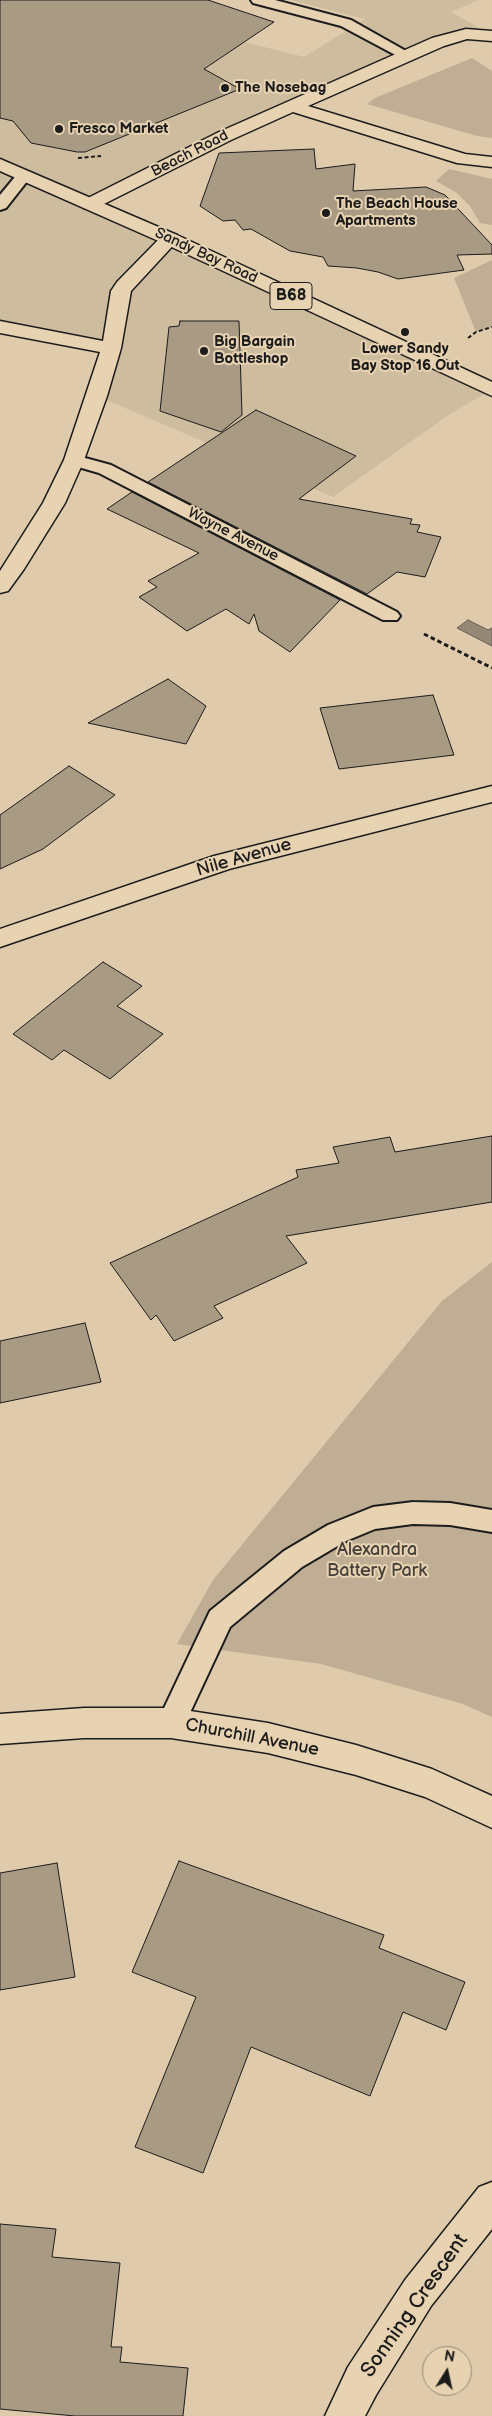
<!DOCTYPE html>
<style>
body{margin:0}
#map{position:relative;width:492px;height:2416px;overflow:hidden;background:#dfcbab;font-family:"Balsamiq Sans",sans-serif}
canvas{display:block}
.north{position:absolute;left:422px;top:2346px;width:50px;height:50px;box-sizing:border-box;background:#e7d2b1;border:1px solid #968975;border-radius:50%;rotate:10deg;font-size:14px;font-weight:700;line-height:20px;text-align:center;color:#1c1c1c}
.north::after{content:'';display:block;margin:auto;width:18px;height:22px;background:#1c1c1c;clip-path:polygon(50% 0,100% 100%,50% 72%,0 100%)}
</style>
<div id="map">
<canvas width="492" height="2416"></canvas>
<div class="north">N</div>
</div>
<script>
const g = document.querySelector('canvas').getContext('2d');
g.lineJoin = 'round';
function fill(path, color) { g.fillStyle = color; g.fill(path, 'evenodd'); }
const toPath = rows => new Path2D(rows.map(r => 'M' + r).join(''));
function strokePath(path, color, width, dash) { g.strokeStyle = color; g.lineWidth = width; g.lineCap = dash ? 'butt' : 'round'; g.setLineDash(dash || []); g.stroke(path); }
function write(font, color, halo, rows, align = 'center') {
  g.font = font + ' "Balsamiq Sans",sans-serif'; g.lineWidth = 4; g.setLineDash([]); g.textBaseline = 'middle'; g.strokeStyle = halo; g.fillStyle = color; for (const [text, x, y, turn = 0] of rows) {
    g.save(); g.translate(x, y); g.rotate((+turn || 0) * Math.PI / 180); g.textAlign = isNaN(turn) ? turn : align; if (halo) g.strokeText(text, 0, 0); g.fillText(text, 0, 0); g.restore();
  }
}
fill(toPath([
 [290,0,479,0,451,12,476,26,479,35,466,34,90,204,491,390,450,414,333,497,97,396,110,348,0,327,0,24,145,17,304,57,365,19]
]), '#cebc9f');
fill(toPath([
 [472,58,492,71,492,138,477,136,367,104,375,98],
 [449,169,492,179,492,225,480,223,470,206,457,193,436,181],
 [492,260,492,327,476,332,454,278],
 [492,1262,492,1717,463,1704,321,1664,177,1644,213,1580,442,1301]
]), '#bfae94');
const water = toPath([
 [468,620,488,630,492,628,492,646,457,628,468,620]
]);
fill(water, '#958874');
strokePath(water, '#655d51', 1);
const building = toPath([
 [0,0,208,0,274,22,204,69,240,89,85,152,77,152,31,143,13,121,0,118,0,0],
 [314,149,316,169,355,164,353,191,426,187,445,195,492,245,492,254,457,255,464,270,398,279,378,272,357,268,328,266,323,257,290,251,251,229,243,230,235,220,223,221,200,206,219,153,314,149],
 [180,321,239,321,242,415,221,432,160,411,169,327,179,326,180,321],
 [256,410,356,456,299,499,412,519,410,524,420,525,417,532,441,537,425,577,397,572,367,594,148,482,256,410],
 [132,492,340,600,290,652,259,631,254,614,249,624,226,609,187,631,139,597,157,587,148,581,199,553,107,509,132,492],
 [168,679,206,706,186,744,88,723,168,679],
 [433,695,454,755,339,769,320,708,433,695],
 [69,766,115,795,43,849,0,869,0,815,69,766],
 [103,962,142,986,117,1006,163,1034,110,1079,64,1050,52,1060,13,1034,103,962],
 [492,1136,492,1202,286,1236,307,1263,214,1306,223,1318,174,1341,156,1315,151,1320,110,1263,298,1177,296,1170,339,1163,333,1147,390,1137,395,1152,492,1136],
 [85,1323,101,1382,0,1403,0,1341,85,1323],
 [179,1861,384,1935,379,1948,465,1982,446,2030,403,2012,370,2096,251,2047,203,2173,135,2147,196,1997,132,1972,179,1861],
 [57,1863,75,1977,0,1990,0,1873,57,1863],
 [0,2224,56,2229,52,2257,120,2263,111,2347,122,2347,120,2362,188,2368,183,2416,75,2416,0,2409,0,2224]
]);
fill(building, '#a89a83');
strokePath(building, '#1c1c1c', 1);
const service = toPath([
 [251,0,275,0,351,20,413,55,411,58,401,58,341,26,253,3,251,0],
 [24,170,32,175,6,208,0,210,0,195,19,172,24,170],
 [74,455,111,465,397,612,400,616,397,620,383,620,99,473,68,464,65,460,68,456,74,455],
 [413,1502,450,1503,492,1510,492,1532,450,1525,413,1524,375,1529,346,1541,302,1567,230,1627,181,1732,171,1736,161,1732,157,1723,210,1611,284,1551,328,1525,373,1507,413,1502]
]);
const minor = toPath([
 [466,29,492,31,492,41,467,39,444,46,308,106,465,154,492,157,492,167,457,163,293,112,231,140,96,208,90,209,84,208,81,204,84,200,219,132,432,38,466,29],
 [170,233,177,235,179,239,131,291,121,348,107,396,84,460,65,503,24,569,8,591,0,593,0,571,43,503,64,460,100,352,0,333,0,321,103,341,111,291,117,282,163,235,170,233],
 [492,786,492,802,229,869,0,947,0,929,214,856,492,786],
 [492,2182,492,2229,431,2306,376,2395,365,2416,325,2416,348,2367,405,2280,479,2187,492,2182]
]);
const tertiary = toPath([
 [84,1708,171,1708,268,1723,356,1745,432,1769,492,1796,492,1828,425,1797,356,1775,268,1753,171,1738,84,1738,0,1744,0,1714,84,1708]
]);
const primary = toPath([
 [0,159,177,235,492,382,492,396,163,243,0,171,0,159]
]);
strokePath(service, '#1c1c1c', 4);
strokePath(minor, '#1c1c1c', 3);
strokePath(tertiary, '#1c1c1c', 3);
strokePath(primary, '#1c1c1c', 3);
strokePath(toPath([
 [78,158,101,156],
 [468,338,476,332,492,327]
]), '#1c1c1c', 2, [4, 2.5]);
strokePath(toPath([
 [424,634,492,668]
]), '#1c1c1c', 3, [4.5, 3]);
fill(service, '#e7d2b1');
fill(minor, '#e7d2b1');
fill(tertiary, '#e7d2b1');
fill(primary, '#e7d2b1');
for (const [x, y, r, color] of [
 [225,88,5,"#1c1c1c"],
 [59,129,5,"#1c1c1c"],
 [326,213,5,"#1c1c1c"],
 [405,332,5,"#1c1c1c"],
 [204,351,5,"#1c1c1c"]
]) { const dot = new Path2D(); dot.arc(x, y, r, 0, 2 * Math.PI); g.fillStyle = color; g.fill(dot); strokePath(dot, '#e7d2b1', 2); }
write('bold 15px', '#1c1c1c', '#e7d2b1', [
 ["The Nosebag",235,88],
 ["Fresco Market",69,129],
 ["The Beach House",336,204],
 ["Apartments",336,221],
 ["Big Bargain",214,342],
 ["Bottleshop",214,359],
 ["Lower Sandy",405,349,"center"],
 ["Bay Stop 16 Out",405,366,"center"]
], 'left');
write('15px', '#1c1c1c', '#e7d2b1', [
 ["Beach Road",190,154,-27],
 ["Sandy Bay Road",206,256,25],
 ["Wayne Avenue",233,535,27]
]);
for (const [x, y, w] of [
 [291,296,42]
]) { const box = new Path2D(); box.roundRect(x - w / 2, y - 13.5, w, 27, 4); g.fillStyle = '#e7d2b1'; g.fill(box); strokePath(box, '#1c1c1c', 1); }
write('bold 16px', '#1c1c1c', null, [
 ["B68",291,296]
]);
write('18px', '#1c1c1c', '#e7d2b1', [
 ["Nile Avenue",244,858,-16],
 ["Churchill Avenue",252,1738,11]
]);
write('18px', '#45403a', '#e7d2b1', [
 ["Alexandra",377,1550],
 ["Battery Park",377,1571]
]);
write('21px', '#1c1c1c', '#e7d2b1', [
 ["Sonning Crescent",415,2306,-55]
]);
</script>
